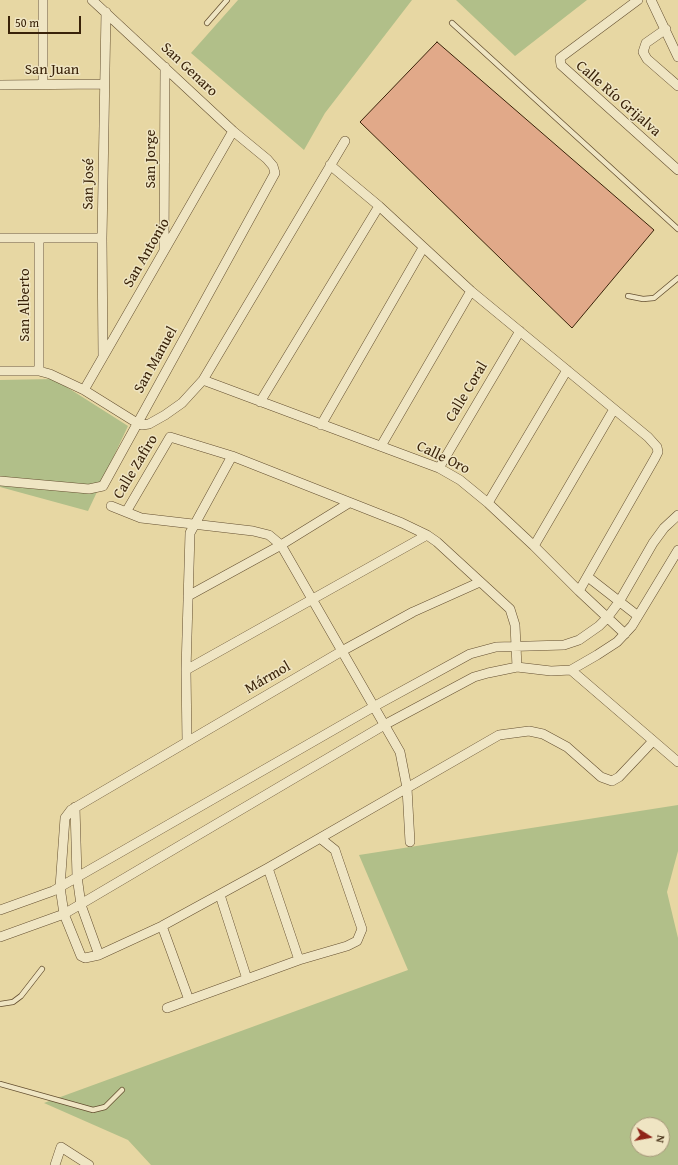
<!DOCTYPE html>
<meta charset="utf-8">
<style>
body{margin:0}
#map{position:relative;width:678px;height:1165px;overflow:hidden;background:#e7d7a3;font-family:"Gentium Book Plus",serif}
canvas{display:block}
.north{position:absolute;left:630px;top:1117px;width:40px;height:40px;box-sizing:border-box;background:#efe5c3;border:1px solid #a69779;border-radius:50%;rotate:101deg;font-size:11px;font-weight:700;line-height:16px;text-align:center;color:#392209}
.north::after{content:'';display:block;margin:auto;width:14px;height:18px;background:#8f2418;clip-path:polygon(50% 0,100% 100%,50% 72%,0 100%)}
.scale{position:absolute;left:8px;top:16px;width:73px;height:18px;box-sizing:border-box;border:2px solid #392209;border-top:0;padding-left:5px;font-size:12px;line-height:14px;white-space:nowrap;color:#392209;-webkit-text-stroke:3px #efe5c3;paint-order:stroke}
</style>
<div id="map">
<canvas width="678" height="1165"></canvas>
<div class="north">N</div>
<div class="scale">50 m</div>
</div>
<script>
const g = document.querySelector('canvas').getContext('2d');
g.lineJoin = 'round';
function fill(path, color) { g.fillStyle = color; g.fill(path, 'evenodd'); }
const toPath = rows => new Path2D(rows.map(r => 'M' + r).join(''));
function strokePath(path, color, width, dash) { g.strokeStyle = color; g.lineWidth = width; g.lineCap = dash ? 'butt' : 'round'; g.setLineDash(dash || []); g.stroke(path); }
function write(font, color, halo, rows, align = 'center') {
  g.font = font + ' "Gentium Book Plus",serif'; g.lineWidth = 3; g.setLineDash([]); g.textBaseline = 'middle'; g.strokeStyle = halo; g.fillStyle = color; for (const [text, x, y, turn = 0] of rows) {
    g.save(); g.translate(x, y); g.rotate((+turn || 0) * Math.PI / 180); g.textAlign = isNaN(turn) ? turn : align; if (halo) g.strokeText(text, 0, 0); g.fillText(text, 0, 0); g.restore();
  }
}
fill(toPath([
 [238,0,412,0,325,113,304,150,191,53],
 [456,0,587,0,515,56],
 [54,379,128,426,88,511,0,487,0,380],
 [678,805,678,851,667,892,678,938,678,1165,151,1165,128,1140,44,1103,408,970,359,855],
 [638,1125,662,1125,662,1149,638,1149]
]), '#b1bf89');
const building = toPath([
 [437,42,654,230,572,328,360,122,437,42]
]);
fill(building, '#e1a989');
strokePath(building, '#392209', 1);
const service = toPath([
 [207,23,227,0],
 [452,23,678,229],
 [628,296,643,299,654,298,678,278],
 [0,1004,13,1002,21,996,42,969],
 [0,1084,93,1110,105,1107,122,1090]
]);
const minor = toPath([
 [638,0,564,55,560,58,561,65,678,170],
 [651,0,678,57],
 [666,29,646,43,643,52,647,59,678,86],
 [43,84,43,0],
 [0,85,104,84],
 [330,165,379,206,471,291,648,437,657,447,658,452,655,458,579,591],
 [0,238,102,238],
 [164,250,165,67],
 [103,357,102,238,106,12],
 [0,371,39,371,50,374,84,390,137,423,142,425,149,424,165,415,182,403,203,380,345,141],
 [39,371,39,238],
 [203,380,439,468,460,480,488,503,534,546,579,591,625,634],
 [84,390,233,131],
 [260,402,379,206],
 [321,425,423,248],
 [381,446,471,291],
 [439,468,520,331],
 [0,481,89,489,103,486,275,173,273,166,267,159,233,131,92,0],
 [488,503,567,370],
 [111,506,141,518,253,531,269,535,281,545,400,752,407,788,410,842],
 [126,512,170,437,232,456,402,523,427,535,437,542,510,609,515,625,517,667],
 [534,546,614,409],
 [588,577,638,616],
 [480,582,413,612,342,651,71,810,65,818,60,887,64,914,81,956,85,958,99,955,162,926,268,868,499,735,529,731,543,734,567,747,601,777,612,781,619,777,653,741],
 [188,596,281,545,349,503],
 [186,670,427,535],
 [571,670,678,762],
 [187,742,186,670,190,533,232,456],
 [75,807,77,876,81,905,99,955],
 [268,868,299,960],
 [220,895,247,979],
 [0,910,53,891,375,706,470,654,496,647,564,645,579,640,599,626,607,618,619,602,653,543,664,528,678,515],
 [162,926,189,1000],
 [0,937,64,914,386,724,474,677,488,673,517,667,551,671,571,670,597,655,617,642,632,626,678,550],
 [167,1008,299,960,347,946,357,941,362,929,337,856,335,850,320,838],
 [55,1165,61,1147,89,1165]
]);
strokePath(service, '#644f30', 6);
strokePath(minor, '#644f30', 10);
strokePath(service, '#efe5c3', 4.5);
strokePath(minor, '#efe5c3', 9);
write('15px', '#392209', '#efe5c3', [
 ["San Juan",52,70],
 ["San Genaro",189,70,43],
 ["Calle Río Grijalva",618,99,41],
 ["San Jorge",151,159,-90],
 ["San José",89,184,-89],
 ["San Antonio",147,253,-60],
 ["San Alberto",25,305,-90],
 ["San Manuel",156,360,-61],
 ["Calle Coral",467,392,-59],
 ["Calle Oro",443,458,26],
 ["Calle Zafiro",136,467,-59],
 ["Mármol",268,678,-30]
]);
</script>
